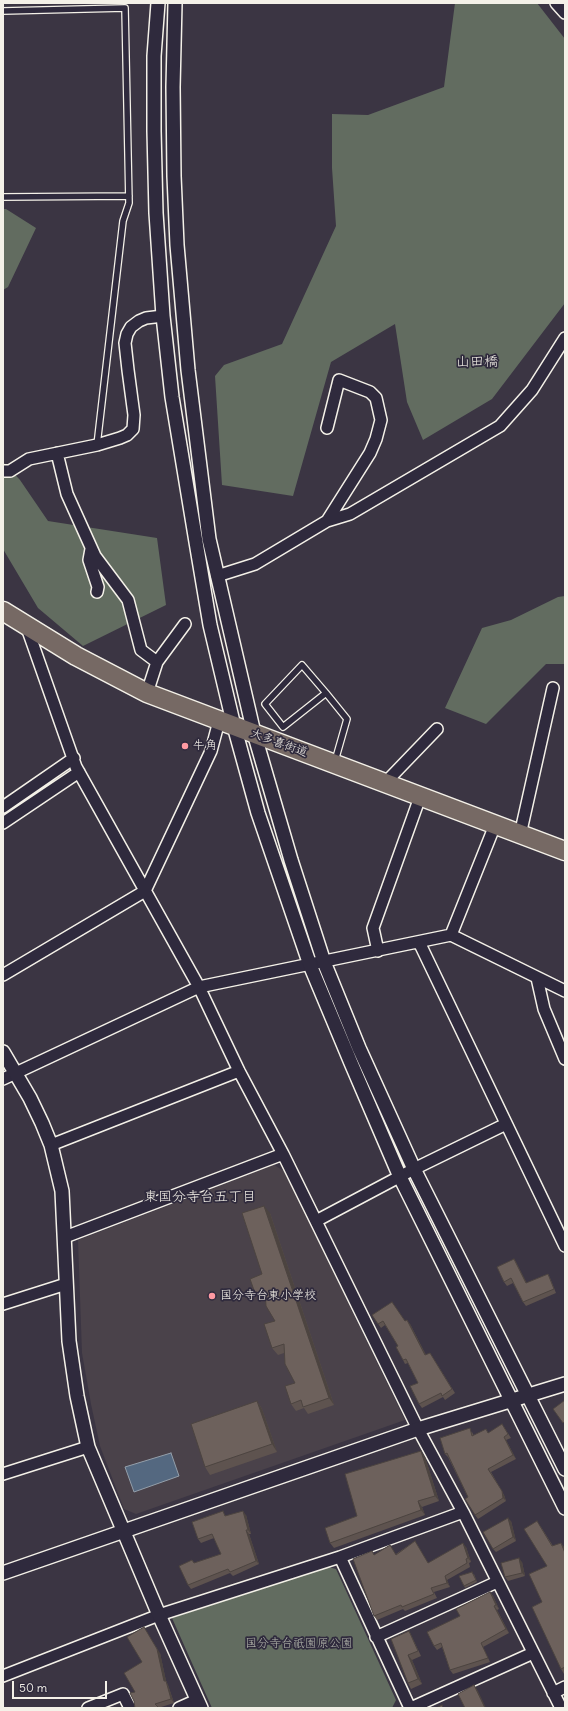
<!DOCTYPE html>
<meta charset="utf-8">
<style>
body{margin:0}
#map{position:relative;width:568px;height:1711px;overflow:hidden;background:#3b3543;font-family:Delius,sans-serif}
canvas{display:block}
.frame{position:absolute;inset:0;border:4px solid #f4f1e8;pointer-events:none}
.scale{position:absolute;left:12px;top:1681px;width:95px;height:18px;box-sizing:border-box;border:2px solid #f4f1e8;border-top:0;padding-left:5px;font-size:12px;line-height:14px;white-space:nowrap;color:#f4f1e8;-webkit-text-stroke:3px #2f2a3d;paint-order:stroke}
</style>
<div id="map">
<canvas width="568" height="1711"></canvas>
<div class="frame"></div>
<div class="scale">50 m</div>
</div>
<script>
const g = document.querySelector('canvas').getContext('2d');
g.lineJoin = 'round';
function fill(path, color) { g.fillStyle = color; g.fill(path, 'evenodd'); }
const toPath = rows => new Path2D(rows.map(r => 'M' + r).join(''));
function strokePath(path, color, width, dash) { g.strokeStyle = color; g.lineWidth = width; g.lineCap = dash ? 'butt' : 'round'; g.setLineDash(dash || []); g.stroke(path); }
function write(font, color, halo, rows, align = 'center') {
  g.font = font + ' Delius,"Klee One",sans-serif'; g.lineWidth = 3.5; g.setLineDash([]); g.textBaseline = 'middle'; g.strokeStyle = halo; g.fillStyle = color; for (const [text, x, y, turn = 0] of rows) {
    g.save(); g.translate(x, y); g.rotate((+turn || 0) * Math.PI / 180); g.textAlign = isNaN(turn) ? turn : align; if (halo) g.strokeText(text, 0, 0); g.fillText(text, 0, 0); g.restore();
  }
}
fill(toPath([
 [274,1165,284,1171,405,1420,136,1514,124,1509,100,1446,91,1404,82,1353,78,1240]
]), '#4a424a');
fill(toPath([
 [455,3,537,3,565,39,565,303,492,399,423,440,407,402,395,324,331,362,293,496,222,485,215,376,224,365,282,344,336,226,332,168,332,114,368,115,444,87],
 [3,209,6,209,36,228,8,287,3,290],
 [3,462,20,480,48,521,157,538,166,605,83,646,38,608,3,549],
 [565,596,565,664,546,664,486,724,445,708,482,628,511,620,558,597],
 [328,1567,336,1569,396,1700,392,1708,212,1708,172,1618]
]), '#626c60');
const water = toPath([
 [171,1453,179,1476,134,1492,125,1467,171,1453]
]);
fill(water, '#546880');
strokePath(water, '#949faa', 1);
const service = toPath([
 [3,11,125,8,129,203,123,221,97,445],
 [3,197,129,196],
 [326,693,283,727,265,704,302,665,326,693,347,719,335,761]
]);
const minor = toPath([
 [556,3,565,13],
 [57,453,67,494,95,556,128,600,141,650,157,662],
 [3,471,10,471,29,459,97,445,120,438,127,435,133,429,134,415,128,370,125,343,127,334,131,327,139,321,146,318,163,316],
 [327,521,370,453,376,439,381,420,376,398,370,392,339,380,327,428],
 [91,549,89,560,98,587,97,592],
 [217,576,255,564,327,521,350,514,500,426,532,390,565,338],
 [26,625,76,767,199,987,239,1071,283,1154,418,1429,463,1512,561,1708],
 [147,693,157,662,185,624],
 [385,783,437,729],
 [3,807,74,758],
 [3,823,79,772],
 [520,835,553,688],
 [451,935,495,825],
 [419,942,565,1246],
 [378,951,373,928,420,797],
 [3,975,145,891,211,751,219,721],
 [537,978,544,1009,565,1059],
 [3,1079,199,987,451,935,565,991],
 [51,1145,239,1071],
 [316,1221,414,1169,506,1124],
 [65,1237,283,1154],
 [3,1304,66,1284],
 [3,1474,88,1447],
 [340,1557,410,1708],
 [376,1637,497,1582],
 [3,1676,159,1615,340,1557,463,1512],
 [553,1693,565,1687],
 [88,1708,123,1694,130,1708],
 [179,1708,197,1700],
 [411,1708,533,1653]
]);
const tertiary = toPath([
 [158,3,154,56,154,131,156,213,163,316,172,397,196,542,210,625,234,726,258,813,310,965,351,1063,400,1177,565,1508],
 [175,3,173,87,174,176,177,245,188,370,209,539,254,733,291,860,324,962,359,1048,414,1169,565,1469],
 [3,1052,30,1098,42,1123,51,1145,62,1191,69,1341,77,1396,88,1447,159,1615,201,1708],
 [3,1573,418,1429,565,1384]
]);
const trunk = toPath([
 [3,611,76,656,147,693,565,851]
]);
strokePath(service, '#f4f1e8', 8);
strokePath(minor, '#f4f1e8', 14);
strokePath(tertiary, '#f4f1e8', 16);
strokePath(trunk, '#f4f1e8', 21);
strokePath(service, '#2f2a3d', 5.5);
strokePath(minor, '#2f2a3d', 11);
strokePath(tertiary, '#2f2a3d', 13);
strokePath(trunk, '#766964', 18);
fill(toPath([
 [270,1213,334,1405,308,1414,304,1408,296,1411,291,1404,295,1383,284,1353,278,1355,272,1348,275,1321,266,1299,261,1300,255,1293,262,1274],
 [514,1259,516,1262,526,1283,548,1274,550,1278,556,1293,526,1306,523,1302,513,1283,507,1286,504,1282],
 [372,1315,405,1321,410,1324,426,1355,430,1353,455,1393,445,1400,443,1397,422,1408,419,1404,418,1383,408,1363,405,1364,403,1360,398,1346,385,1325,381,1328],
 [257,1401,262,1409,277,1452,210,1475,205,1467],
 [502,1424,511,1438,506,1440,516,1459,491,1472,504,1495,506,1501,478,1519,475,1515,468,1497,448,1457,445,1454,472,1432,474,1436,489,1433],
 [425,1457,439,1501,422,1507,425,1515,334,1548,330,1543,357,1516],
 [226,1515,226,1516,246,1515,251,1534,249,1534,259,1564,233,1576,230,1573,191,1589,188,1585,192,1560,194,1563,221,1554,214,1538,201,1543,198,1539],
 [511,1521,516,1541,496,1552,493,1549],
 [541,1527,553,1546,565,1549,565,1674,564,1674,561,1669,542,1602,547,1566],
 [415,1541,428,1563,466,1547,471,1562,469,1563,470,1567,447,1580,450,1587,434,1592,437,1598,405,1611,403,1609,377,1620,374,1616,375,1555,396,1554],
 [522,1562,525,1576,508,1581,505,1577],
 [474,1574,477,1582,465,1588,464,1586],
 [490,1592,493,1596,499,1609,497,1610,509,1633,483,1647,490,1662,453,1674,450,1670,442,1647,437,1650,434,1646,460,1616],
 [409,1631,412,1637,421,1656,412,1660,422,1684,411,1689,408,1683],
 [160,1653,166,1681,168,1685,174,1703,158,1708,135,1708]
]), '#5e534f');
fill(toPath([
 [264,1206,270,1213,334,1405,329,1398],
 [514,1259,516,1262,529,1287,526,1283],
 [407,1320,410,1324,428,1359,425,1355],
 [257,1401,262,1409,277,1452,272,1444],
 [504,1437,506,1440,516,1459,513,1455],
 [421,1451,425,1457,439,1501,435,1496],
 [488,1469,504,1495,506,1501,503,1498],
 [418,1501,422,1507,425,1515,421,1510],
 [243,1511,246,1515,251,1534,248,1530],
 [508,1518,511,1521,516,1541,513,1537],
 [246,1530,249,1534,259,1564,256,1561],
 [463,1543,466,1547,471,1562,468,1558],
 [561,1543,565,1548,565,1553],
 [519,1558,522,1562,525,1576,522,1573],
 [445,1576,447,1580,450,1587,447,1583],
 [490,1592,493,1596,499,1609,496,1605],
 [494,1606,497,1610,509,1633,506,1629],
 [146,1631,160,1653,167,1685,164,1681],
 [408,1655,412,1660,422,1684,418,1679],
 [166,1681,168,1685,174,1703,171,1699],
 [474,1685,478,1691,486,1708,485,1708]
]), '#4c4440');
const building = toPath([
 [264,1206,329,1398,303,1407,301,1400,291,1404,285,1386,295,1383,285,1364,284,1344,272,1348,264,1324,275,1321,266,1306,265,1290,255,1293,250,1279,262,1274,242,1213,264,1206],
 [514,1259,526,1283,548,1274,554,1289,523,1302,511,1278,504,1282,497,1267,514,1259],
 [392,1302,405,1321,407,1320,425,1355,430,1353,452,1389,442,1396,441,1393,419,1404,410,1386,418,1383,406,1359,403,1360,396,1347,398,1346,383,1321,378,1324,372,1315,392,1302],
 [565,1400,565,1421,563,1423,553,1409,565,1400],
 [257,1401,272,1444,205,1467,191,1424,257,1401],
 [502,1424,508,1434,504,1437,513,1455,488,1469,502,1491,503,1498,475,1515,465,1499,468,1497,447,1453,445,1454,440,1438,470,1428,472,1436,486,1429,488,1433,502,1424],
 [421,1451,435,1496,418,1501,421,1510,330,1543,325,1528,357,1516,345,1474,421,1451],
 [223,1511,225,1516,243,1511,248,1530,246,1530,256,1561,230,1572,228,1569,188,1585,179,1566,192,1560,194,1563,221,1554,212,1534,198,1539,192,1522,223,1511],
 [508,1518,513,1537,493,1549,483,1532,508,1518],
 [537,1521,552,1546,561,1543,565,1553,565,1667,561,1669,532,1607,542,1602,529,1574,547,1566,524,1529,537,1521],
 [415,1541,428,1563,463,1543,468,1558,466,1559,467,1563,445,1576,447,1583,431,1588,434,1594,402,1607,401,1605,374,1616,353,1559,372,1551,374,1555,390,1545,396,1555,415,1541],
 [519,1558,522,1573,505,1577,501,1563,519,1558],
 [472,1572,476,1580,464,1586,459,1576,472,1572],
 [490,1592,496,1605,494,1606,506,1629,481,1643,488,1658,450,1670,441,1643,434,1646,427,1632,460,1616,456,1609,490,1592],
 [144,1627,157,1649,164,1681,166,1681,171,1699,155,1704,158,1707,155,1708,135,1708,134,1701,130,1693,135,1692,124,1673,142,1662,127,1637,144,1627],
 [409,1631,418,1651,408,1655,418,1679,408,1683,391,1639,409,1631],
 [474,1685,485,1708,465,1708,458,1694,474,1685],
 [442,1705,443,1708,436,1708,442,1705]
]);
fill(building, '#6d615c');
strokePath(building, '#4c4440', 1);
for (const [x, y, r, color] of [
 [185,746,4,"#ff9aa2"],
 [212,1296,4,"#ff9aa2"]
]) { const dot = new Path2D(); dot.arc(x, y, r, 0, 2 * Math.PI); g.fillStyle = color; g.fill(dot); strokePath(dot, '#2f2a3d', 1.5); }
write('12px', '#f4f1e8', '#2f2a3d', [
 ["大多喜街道",279,743,20]
]);
write('12px', '#f4f1e8', '#2f2a3d', [
 ["牛角",193,746],
 ["国分寺台東小学校",220,1296]
], 'left');
write('12px', '#b2b5ab', '#2f2a3d', [
 ["国分寺台祇園原公園",299,1644]
]);
write('14px', '#f4f1e8', '#2f2a3d', [
 ["山田橋",477,362],
 ["東国分寺台五丁目",200,1197]
]);
</script>
